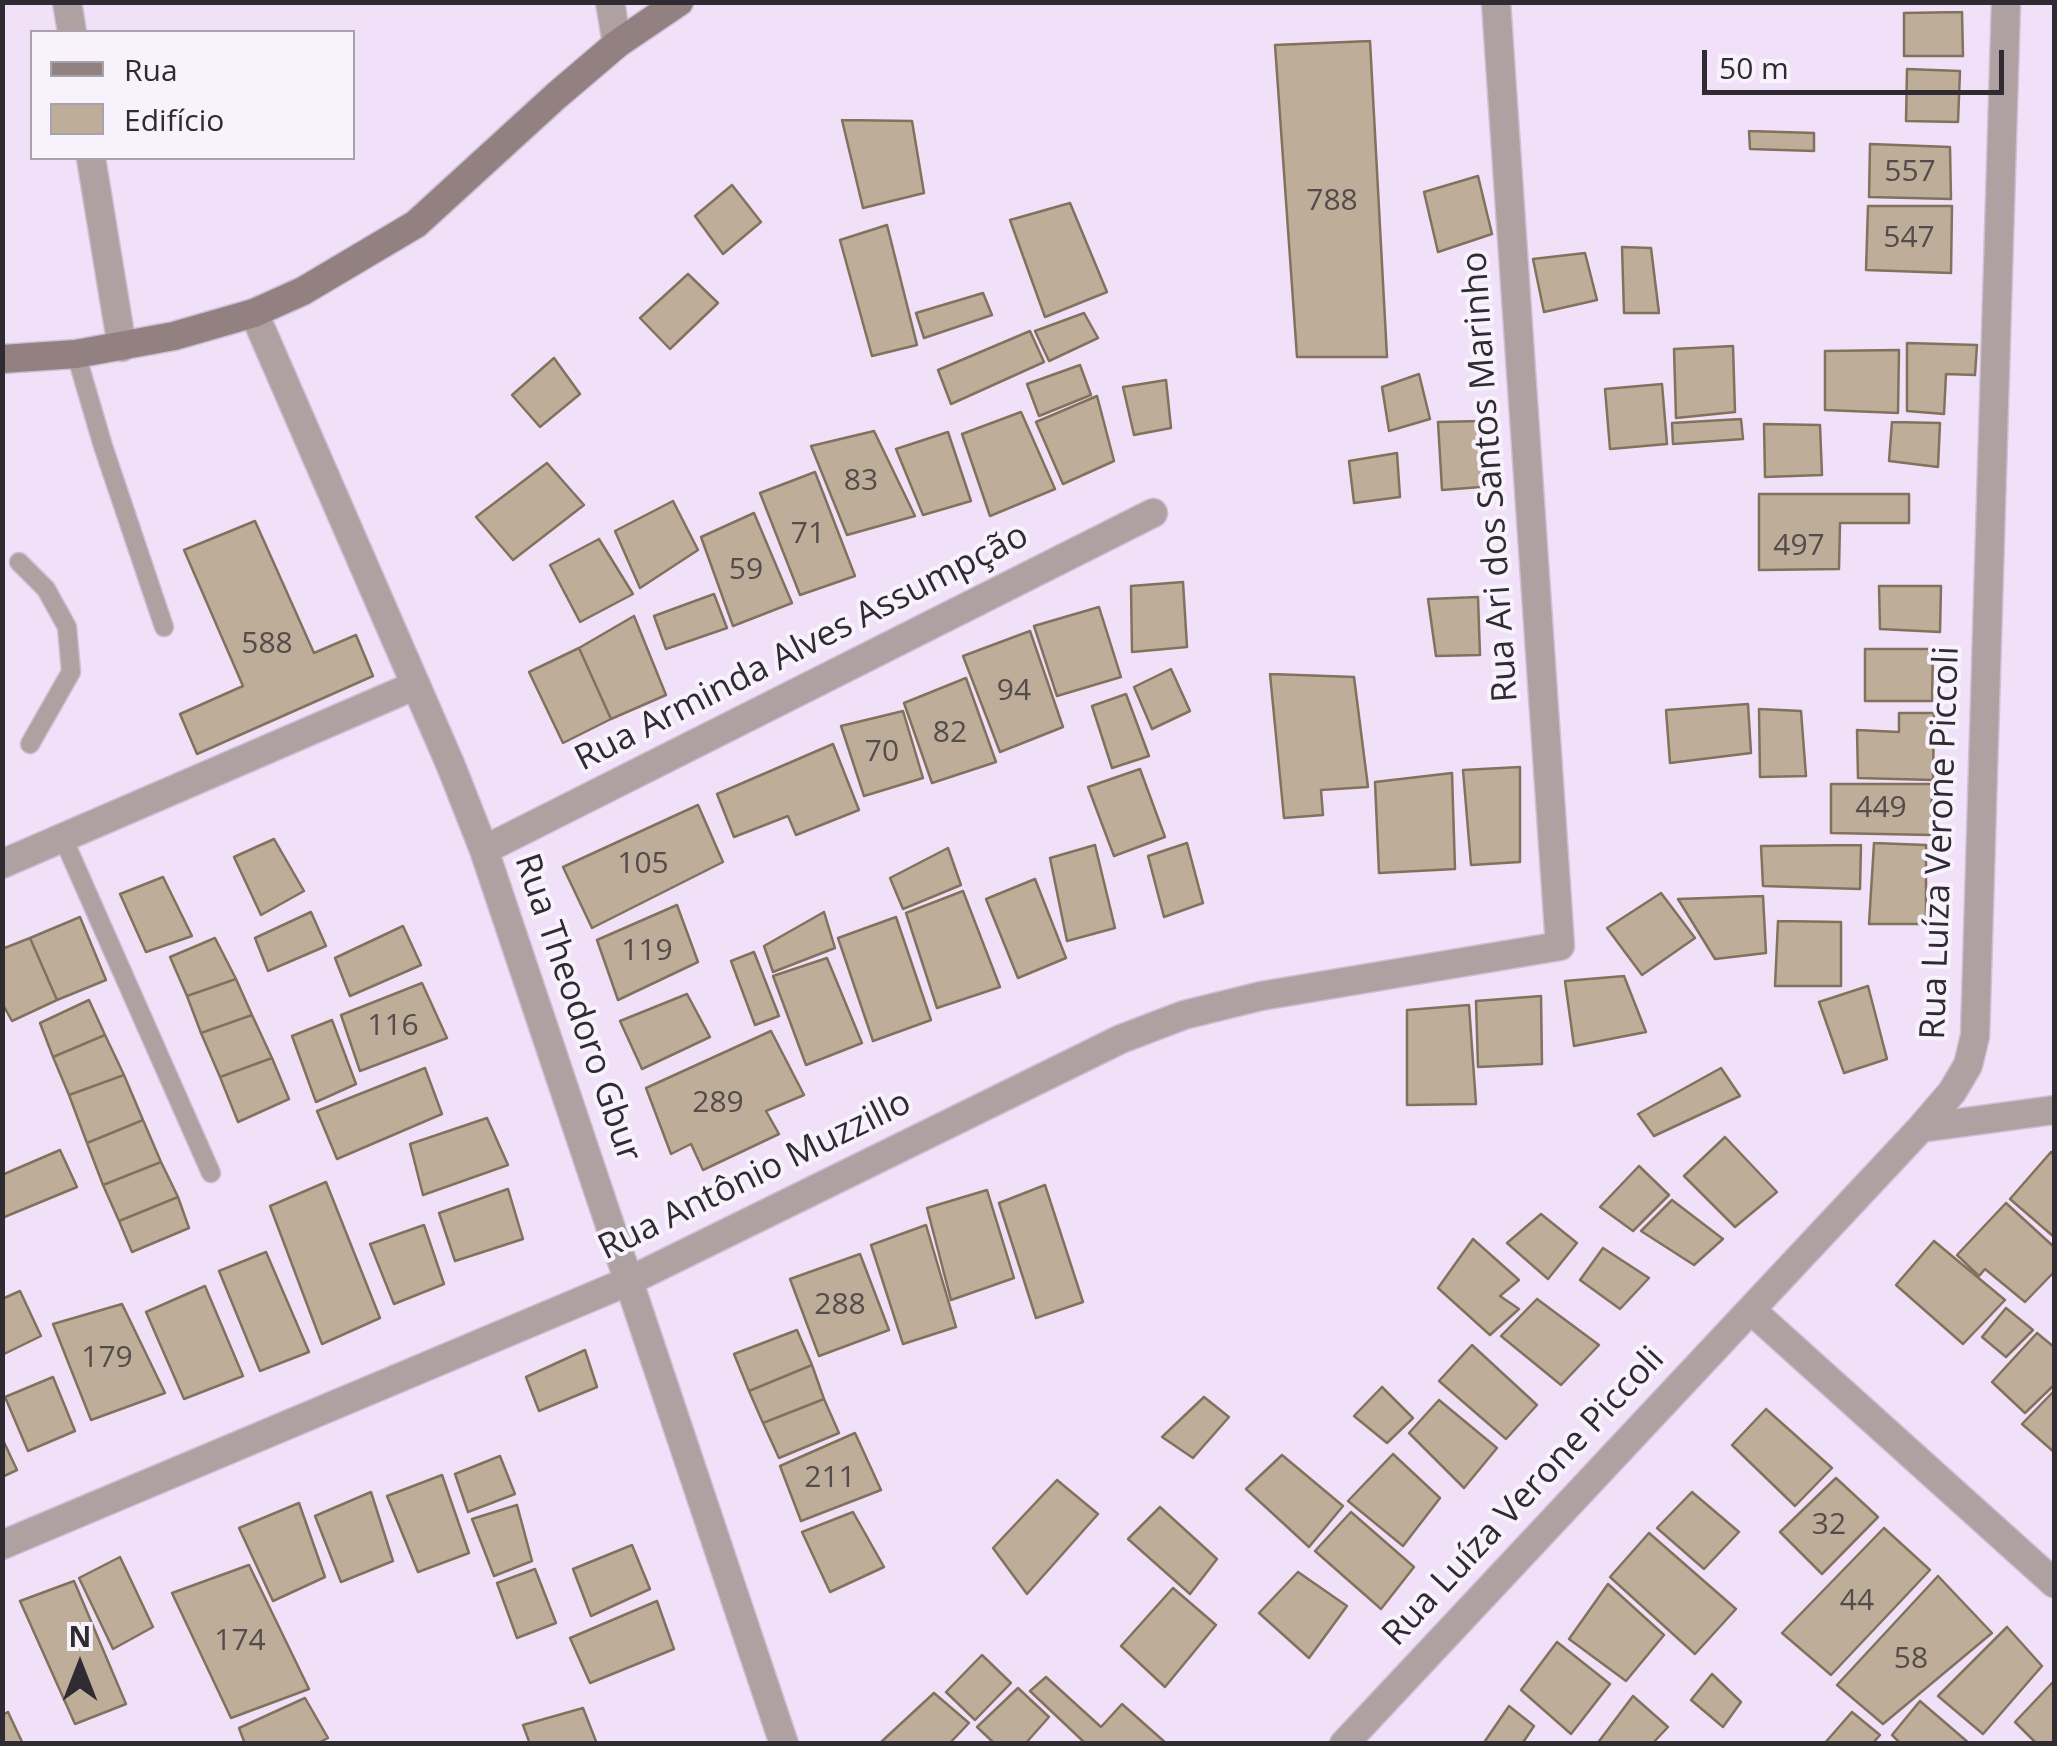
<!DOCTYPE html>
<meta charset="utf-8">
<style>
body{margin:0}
#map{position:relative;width:2057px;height:1746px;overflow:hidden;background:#f0e1f9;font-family:"Open Sans",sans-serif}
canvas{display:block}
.frame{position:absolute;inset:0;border:5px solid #302a33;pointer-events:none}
.legend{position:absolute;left:30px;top:30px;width:325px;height:130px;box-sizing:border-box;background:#f8f2fc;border:2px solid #a8a2ac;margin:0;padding:12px 18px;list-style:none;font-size:30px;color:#302a33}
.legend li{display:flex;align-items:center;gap:20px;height:50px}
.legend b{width:50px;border:2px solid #a8a2ac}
.north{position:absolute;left:30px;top:1616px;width:100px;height:100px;-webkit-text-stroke:8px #f8f2fc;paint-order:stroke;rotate:0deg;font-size:28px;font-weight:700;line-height:40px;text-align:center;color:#302a33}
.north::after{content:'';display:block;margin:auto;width:35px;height:45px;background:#302a33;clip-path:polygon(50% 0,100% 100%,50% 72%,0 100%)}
.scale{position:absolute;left:1702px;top:50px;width:302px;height:45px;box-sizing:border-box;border:5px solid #302a33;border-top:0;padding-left:12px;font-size:30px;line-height:35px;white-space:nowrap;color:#302a33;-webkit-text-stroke:8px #f8f2fc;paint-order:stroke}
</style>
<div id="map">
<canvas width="2057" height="1746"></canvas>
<div class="frame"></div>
<ul class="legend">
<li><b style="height:12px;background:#938081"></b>Rua</li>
<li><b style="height:28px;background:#bead98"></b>Edifício</li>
</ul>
<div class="north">N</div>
<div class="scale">50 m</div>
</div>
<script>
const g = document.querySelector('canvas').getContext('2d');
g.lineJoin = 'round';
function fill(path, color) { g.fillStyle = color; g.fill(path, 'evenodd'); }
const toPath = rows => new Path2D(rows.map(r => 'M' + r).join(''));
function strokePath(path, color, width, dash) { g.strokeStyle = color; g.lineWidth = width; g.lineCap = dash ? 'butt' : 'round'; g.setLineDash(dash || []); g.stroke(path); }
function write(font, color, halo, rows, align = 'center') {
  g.font = font + ' "Open Sans",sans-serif'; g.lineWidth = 8; g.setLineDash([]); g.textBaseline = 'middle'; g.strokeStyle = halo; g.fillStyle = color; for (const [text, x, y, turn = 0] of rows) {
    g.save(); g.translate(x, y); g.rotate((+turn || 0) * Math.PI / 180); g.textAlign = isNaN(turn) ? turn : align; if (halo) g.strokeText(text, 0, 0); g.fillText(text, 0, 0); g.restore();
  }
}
const building = toPath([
 [1962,12,1963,56,1904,56,1904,13,1962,12],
 [1370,41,1387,357,1297,357,1275,45,1370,41],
 [1907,69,1960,71,1958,122,1906,121,1907,69],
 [842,120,912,121,924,193,863,208,842,120],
 [1749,131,1814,133,1814,151,1750,149,1749,131],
 [1870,144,1950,147,1951,199,1869,197,1870,144],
 [1478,176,1492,234,1438,252,1424,192,1478,176],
 [732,185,761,222,723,254,695,216,732,185],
 [1070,203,1107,292,1045,317,1010,220,1070,203],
 [1868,206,1952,206,1951,273,1866,270,1868,206],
 [887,225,917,345,872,356,840,240,887,225],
 [1622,247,1651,248,1659,313,1624,313,1622,247],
 [1585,253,1597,300,1544,312,1533,259,1585,253],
 [688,274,718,303,670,349,640,318,688,274],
 [983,293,992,315,924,338,916,313,983,293],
 [1084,313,1098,338,1049,361,1035,331,1084,313],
 [1030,331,1044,362,951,404,938,370,1030,331],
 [1907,343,1977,345,1975,375,1946,374,1944,414,1907,411,1907,343],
 [1733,346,1735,412,1676,418,1674,349,1733,346],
 [1899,350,1898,413,1825,410,1825,351,1899,350],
 [554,358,580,394,540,427,512,395,554,358],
 [1080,365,1091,395,1039,416,1027,384,1080,365],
 [1419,374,1430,419,1389,431,1382,387,1419,374],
 [1166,380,1171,428,1134,435,1123,387,1166,380],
 [1662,384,1667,444,1610,449,1605,389,1662,384],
 [1097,396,1114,461,1063,484,1036,422,1097,396],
 [1021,412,1055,489,990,516,962,434,1021,412],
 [1741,419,1743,439,1673,444,1672,423,1741,419],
 [1481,421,1481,487,1442,490,1438,422,1481,421],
 [1892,422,1940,423,1938,467,1889,461,1892,422],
 [1764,424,1820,425,1822,475,1765,477,1764,424],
 [874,431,915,516,847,535,811,446,874,431],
 [948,432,971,501,923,515,896,449,948,432],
 [1397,453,1400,497,1354,503,1349,461,1397,453],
 [547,463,584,505,513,560,476,517,547,463],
 [815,472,855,576,800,595,760,493,815,472],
 [1759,494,1909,494,1909,523,1840,523,1839,569,1759,570,1759,494],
 [673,501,698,550,640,588,615,531,673,501],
 [754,513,792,603,733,626,701,537,754,513],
 [255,521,314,653,356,635,373,676,197,754,180,714,243,686,184,550,255,521],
 [599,539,633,594,580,622,550,565,599,539],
 [1183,582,1187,647,1132,652,1131,586,1183,582],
 [1879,586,1941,586,1940,632,1880,629,1879,586],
 [714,594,727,628,666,649,654,616,714,594],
 [1478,597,1480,655,1436,656,1428,599,1478,597],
 [1099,607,1121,677,1057,696,1034,626,1099,607],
 [634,616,666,695,611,719,579,648,634,616],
 [1030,631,1063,727,1000,752,963,656,1030,631],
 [579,648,611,719,563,743,529,672,579,648],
 [1865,649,1933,649,1932,701,1865,701,1865,649],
 [1171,669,1190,711,1152,729,1134,687,1171,669],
 [1270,674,1354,677,1368,787,1321,790,1323,815,1284,818,1270,674],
 [966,678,996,762,932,783,904,703,966,678],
 [1126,694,1149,756,1112,768,1092,706,1126,694],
 [1748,704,1751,753,1670,763,1666,710,1748,704],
 [1759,709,1801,711,1806,776,1760,777,1759,709],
 [903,711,923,778,864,796,841,726,903,711],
 [1899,713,1934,713,1933,780,1858,778,1857,730,1899,732,1899,713],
 [833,744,859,810,796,835,788,816,734,837,717,794,833,744],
 [1520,767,1520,862,1471,865,1463,770,1520,767],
 [1140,769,1165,837,1114,856,1088,787,1140,769],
 [1452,773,1455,869,1379,873,1375,782,1452,773],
 [1831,784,1932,784,1931,835,1831,833,1831,784],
 [698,805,723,862,592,928,563,867,698,805],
 [274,839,304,891,261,915,234,857,274,839],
 [1187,843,1203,903,1164,917,1148,856,1187,843],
 [1874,843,1926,845,1926,924,1869,924,1874,843],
 [1095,845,1115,928,1067,941,1050,858,1095,845],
 [1861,845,1860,889,1763,886,1761,846,1861,845],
 [948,848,961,885,903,909,890,878,948,848],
 [163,877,192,936,146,952,120,894,163,877],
 [1035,879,1066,958,1018,978,986,899,1035,879],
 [963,891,1000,987,937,1008,906,913,963,891],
 [1661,893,1695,938,1642,975,1607,928,1661,893],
 [1763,896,1766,953,1715,959,1678,899,1763,896],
 [677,905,698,962,618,1000,597,940,677,905],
 [311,912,326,946,268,971,255,938,311,912],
 [824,912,835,948,773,972,764,946,824,912],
 [80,917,106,980,57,1000,30,938,80,917],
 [896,917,931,1020,873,1041,838,938,896,917],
 [1778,921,1841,922,1841,986,1775,986,1778,921],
 [403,926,421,965,350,996,335,958,403,926],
 [30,938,57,1000,12,1021,2,1003,2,949,30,938],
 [215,938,236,979,187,996,170,957,215,938],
 [754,952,779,1016,755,1025,731,961,754,952],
 [827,958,862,1043,806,1065,773,976,827,958],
 [1624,976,1646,1032,1574,1046,1565,981,1624,976],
 [236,979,252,1015,201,1033,187,996,236,979],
 [422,983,447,1038,360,1071,341,1015,422,983],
 [1868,986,1887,1059,1844,1073,1819,1002,1868,986],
 [687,994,710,1037,642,1069,620,1021,687,994],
 [1541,996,1542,1064,1478,1067,1476,1001,1541,996],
 [89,1000,105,1035,53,1057,40,1023,89,1000],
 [1469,1005,1476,1104,1407,1105,1407,1010,1469,1005],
 [252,1015,272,1058,220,1077,201,1033,252,1015],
 [332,1020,356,1084,316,1102,292,1036,332,1020],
 [771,1031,804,1095,766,1111,779,1134,703,1170,691,1144,671,1154,646,1088,771,1031],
 [105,1035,124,1075,69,1095,53,1057,105,1035],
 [272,1058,289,1099,238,1122,220,1077,272,1058],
 [425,1068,442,1114,337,1159,317,1111,425,1068],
 [1721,1068,1740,1096,1654,1136,1638,1114,1721,1068],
 [124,1075,143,1120,87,1143,69,1095,124,1075],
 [487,1118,508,1165,423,1195,410,1144,487,1118],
 [143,1120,161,1162,103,1185,87,1143,143,1120],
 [1725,1137,1777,1192,1735,1227,1684,1176,1725,1137],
 [60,1150,77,1187,2,1218,2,1175,60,1150],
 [2051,1152,2054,1156,2054,1237,2010,1199,2051,1152],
 [161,1162,178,1197,119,1221,103,1185,161,1162],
 [1639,1166,1669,1195,1633,1231,1600,1207,1639,1166],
 [326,1182,380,1318,322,1344,270,1206,326,1182],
 [1045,1185,1083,1302,1036,1318,999,1203,1045,1185],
 [508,1189,523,1239,455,1261,439,1213,508,1189],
 [987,1190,1014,1278,951,1300,927,1208,987,1190],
 [178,1197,189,1228,132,1252,119,1221,178,1197],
 [1672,1200,1723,1239,1694,1265,1641,1231,1672,1200],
 [2006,1203,2054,1247,2054,1272,2025,1302,1985,1269,1979,1276,1957,1255,2006,1203],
 [1541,1214,1577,1243,1548,1279,1507,1243,1541,1214],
 [424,1225,444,1284,394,1304,370,1244,424,1225],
 [926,1225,956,1327,903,1344,871,1245,926,1225],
 [1473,1239,1519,1280,1500,1296,1519,1309,1490,1335,1438,1288,1473,1239],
 [1934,1241,2005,1300,1963,1344,1896,1285,1934,1241],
 [1603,1248,1649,1278,1620,1309,1580,1280,1603,1248],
 [266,1252,309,1352,260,1371,219,1271,266,1252],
 [860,1254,889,1330,819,1356,790,1279,860,1254],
 [205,1286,243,1376,184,1399,146,1312,205,1286],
 [20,1291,41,1336,2,1355,2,1299,20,1291],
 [1537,1299,1599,1345,1561,1385,1501,1336,1537,1299],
 [122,1304,165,1393,91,1420,53,1324,122,1304],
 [2006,1308,2033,1330,2006,1357,1982,1337,2006,1308],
 [797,1330,812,1365,749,1391,734,1354,797,1330],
 [2037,1333,2054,1347,2054,1385,2025,1413,1992,1382,2037,1333],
 [1472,1345,1537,1405,1506,1439,1439,1381,1472,1345],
 [585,1350,597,1387,539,1411,526,1377,585,1350],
 [812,1365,824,1399,763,1423,749,1391,812,1365],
 [53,1377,75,1431,28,1451,5,1397,53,1377],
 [1382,1387,1413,1418,1387,1443,1354,1416,1382,1387],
 [2054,1391,2054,1452,2022,1424,2054,1391],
 [1204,1397,1229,1417,1193,1458,1162,1437,1204,1397],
 [824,1399,839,1433,779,1458,763,1423,824,1399],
 [1439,1400,1497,1448,1464,1488,1409,1433,1439,1400],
 [1766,1409,1832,1468,1795,1506,1732,1445,1766,1409],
 [855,1433,881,1490,801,1521,780,1466,855,1433],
 [2,1438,17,1470,2,1477,2,1438],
 [1393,1454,1440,1498,1403,1546,1348,1501,1393,1454],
 [1282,1455,1343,1506,1309,1547,1246,1489,1282,1455],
 [500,1456,515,1494,468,1512,455,1474,500,1456],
 [442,1475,469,1553,418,1572,387,1496,442,1475],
 [1836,1478,1878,1517,1822,1574,1780,1532,1836,1478],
 [1057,1480,1098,1514,1027,1594,993,1548,1057,1480],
 [371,1492,393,1561,341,1582,315,1516,371,1492],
 [1692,1492,1739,1532,1704,1569,1657,1528,1692,1492],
 [299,1503,325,1577,273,1601,239,1528,299,1503],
 [517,1505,532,1561,494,1576,472,1519,517,1505],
 [1160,1507,1217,1559,1190,1594,1128,1539,1160,1507],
 [853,1512,884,1567,830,1592,802,1532,853,1512],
 [1351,1512,1414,1567,1381,1609,1315,1551,1351,1512],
 [1884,1528,1930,1570,1831,1675,1782,1633,1884,1528],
 [1649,1533,1736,1609,1695,1654,1610,1577,1649,1533],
 [632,1545,650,1589,591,1616,573,1569,632,1545],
 [120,1557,153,1627,113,1649,79,1578,120,1557],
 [249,1565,309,1689,231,1718,172,1593,249,1565],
 [535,1569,556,1623,517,1638,497,1583,535,1569],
 [1298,1572,1347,1606,1309,1658,1259,1613,1298,1572],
 [1938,1576,1992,1633,1883,1724,1837,1685,1938,1576],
 [74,1581,126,1704,75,1724,20,1601,74,1581],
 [1608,1584,1664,1635,1626,1681,1569,1639,1608,1584],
 [1173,1588,1216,1625,1165,1687,1121,1646,1173,1588],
 [657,1601,674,1649,590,1683,570,1638,657,1601],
 [2007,1627,2042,1666,1983,1734,1938,1696,2007,1627],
 [1557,1642,1610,1684,1571,1734,1521,1690,1557,1642],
 [982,1655,1011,1683,975,1720,946,1692,982,1655],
 [1712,1674,1741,1702,1723,1727,1691,1700,1712,1674],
 [1046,1677,1101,1727,1122,1704,1167,1744,1086,1744,1030,1691,1046,1677],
 [2053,1682,2054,1744,2037,1744,2015,1722,2053,1682],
 [1018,1688,1049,1717,1025,1744,995,1744,977,1727,1018,1688],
 [934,1693,969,1723,949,1744,880,1743,934,1693],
 [1633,1696,1668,1727,1652,1744,1597,1744,1633,1696],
 [305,1698,328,1738,316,1744,245,1744,239,1728,305,1698],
 [1920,1701,1970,1744,1901,1744,1892,1735,1920,1701],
 [1509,1706,1534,1726,1522,1744,1483,1744,1509,1706],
 [583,1708,597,1744,530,1744,523,1725,583,1708],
 [8,1712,23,1744,2,1744,2,1715,8,1712],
 [1852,1712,1880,1735,1872,1744,1824,1744,1852,1712]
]);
fill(building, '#bead98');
strokePath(building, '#81715d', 2.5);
const service = toPath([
 [76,354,103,446,164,627],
 [19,562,46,589,67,627,71,672,30,744],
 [63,838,211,1173]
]);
const minor = toPath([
 [67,2,72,32],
 [610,2,617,44],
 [91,158,122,347],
 [254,313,451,766,484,850,784,1744],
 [484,850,1153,513],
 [2,864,416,685],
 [1921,1128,2054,1110],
 [1751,1310,2054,1583],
 [2,1545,629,1281,1121,1039,1184,1015,1261,996,1560,946,1496,2],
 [1344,1744,1921,1128,1952,1092,1968,1065,1975,1036,2006,2]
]);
const secondary = toPath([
 [2,359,76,354,174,336,254,313,303,291,416,224,556,96,617,44,679,2]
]);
strokePath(service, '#cdc0d5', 21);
strokePath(minor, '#cdc0d5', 31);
strokePath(secondary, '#cdc0d5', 31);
strokePath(service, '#afa1a2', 18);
strokePath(minor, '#afa1a2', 28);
strokePath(secondary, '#938081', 28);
write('30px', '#544b4c', null, [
 ["557",1910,172],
 ["788",1332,201],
 ["547",1909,238],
 ["83",861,481],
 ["71",808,534],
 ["497",1799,546],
 ["59",746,570],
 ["588",267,644],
 ["94",1014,691],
 ["82",950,733],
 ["70",882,752],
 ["449",1881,808],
 ["105",643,864],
 ["119",647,951],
 ["116",393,1026],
 ["289",718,1103],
 ["288",840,1305],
 ["179",107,1358],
 ["211",830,1478],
 ["32",1829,1525],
 ["44",1857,1601],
 ["174",240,1641],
 ["58",1911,1659]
]);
write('35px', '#302a33', '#f8f2fc', [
 ["Rua Ari dos Santos Marinho",1491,477,-94],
 ["Rua Arminda Alves Assumpção",802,648,-27],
 ["Rua Luíza Verone Piccoli",1941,843,-88],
 ["Rua Theodoro Gbur",577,1008,71],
 ["Rua Antônio Muzzillo",755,1176,-26],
 ["Rua Luíza Verone Piccoli",1524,1497,-47]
]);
</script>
